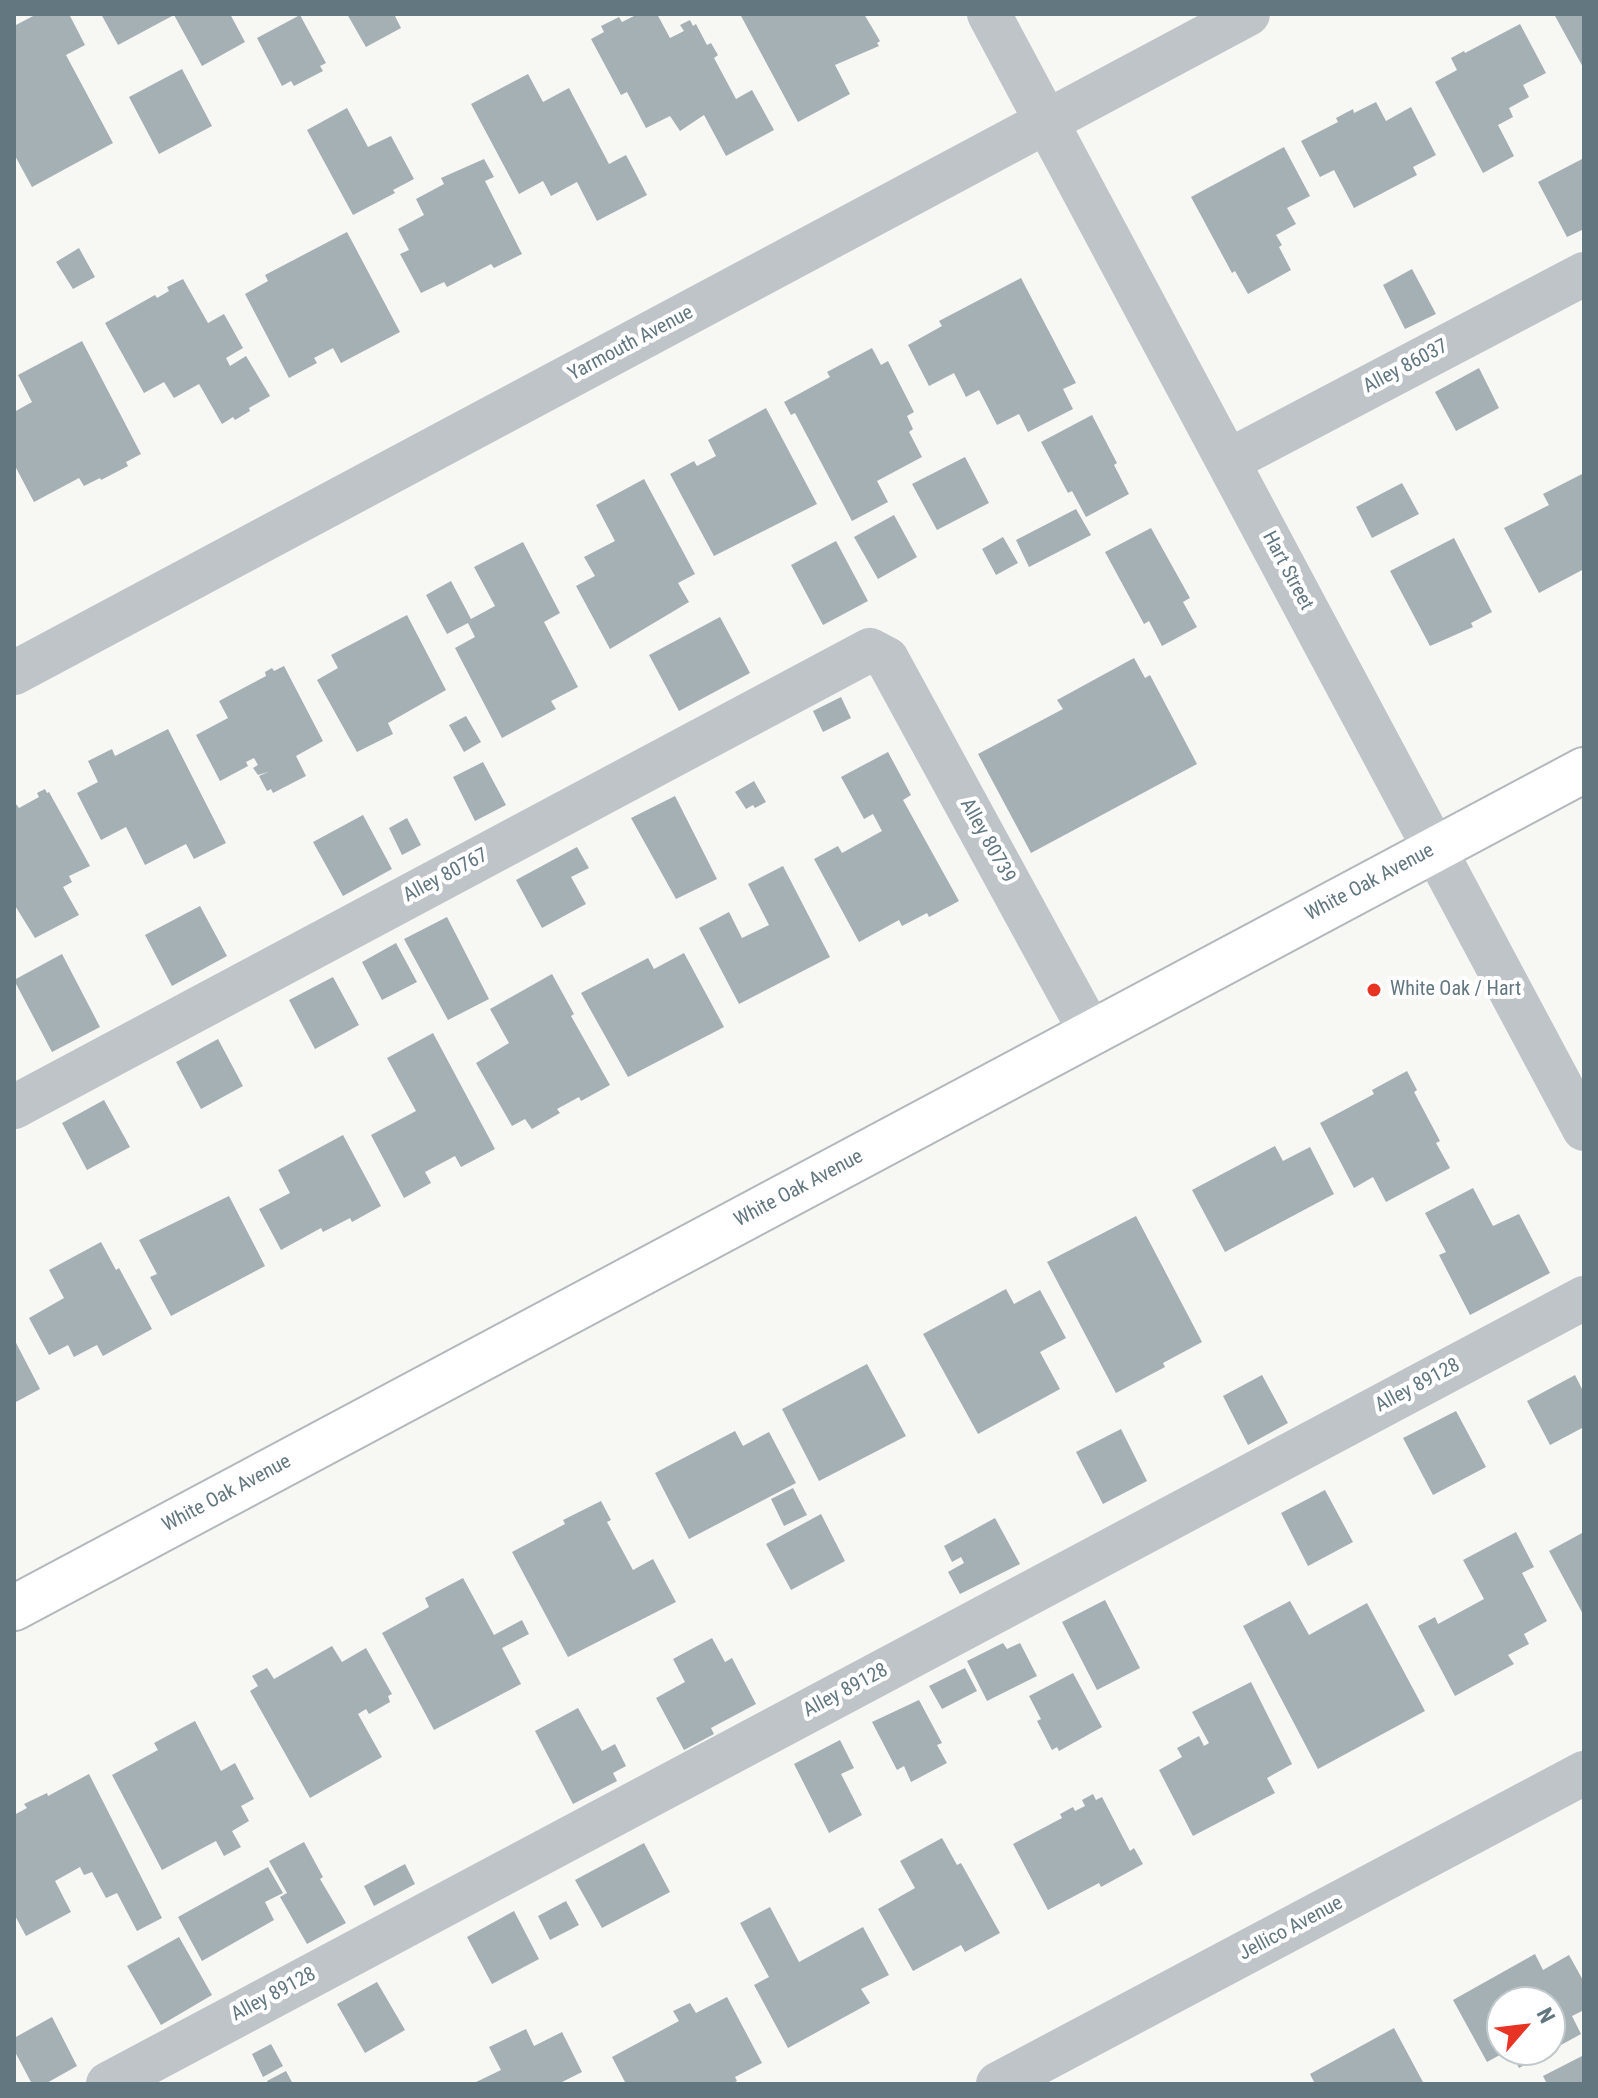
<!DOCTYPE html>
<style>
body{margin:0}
#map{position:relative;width:1598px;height:2098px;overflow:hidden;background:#f7f7f4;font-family:"Roboto Condensed",sans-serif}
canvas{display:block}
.frame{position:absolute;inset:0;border:16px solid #627780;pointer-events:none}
.north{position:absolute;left:1486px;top:1986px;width:80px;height:80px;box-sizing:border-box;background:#fff;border:2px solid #c0c9cc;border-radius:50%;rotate:62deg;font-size:22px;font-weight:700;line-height:32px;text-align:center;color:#627780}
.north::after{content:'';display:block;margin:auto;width:28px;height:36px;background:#e73424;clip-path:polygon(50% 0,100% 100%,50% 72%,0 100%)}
</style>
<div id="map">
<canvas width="1598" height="2098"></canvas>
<div class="frame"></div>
<div class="north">N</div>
</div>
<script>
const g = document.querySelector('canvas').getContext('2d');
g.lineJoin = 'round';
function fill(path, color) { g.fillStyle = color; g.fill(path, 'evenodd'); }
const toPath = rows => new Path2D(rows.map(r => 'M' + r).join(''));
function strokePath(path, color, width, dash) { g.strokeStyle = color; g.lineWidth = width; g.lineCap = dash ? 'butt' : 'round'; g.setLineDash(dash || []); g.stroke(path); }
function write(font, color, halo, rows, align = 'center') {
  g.font = font + ' "Roboto Condensed",sans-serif'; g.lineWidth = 8; g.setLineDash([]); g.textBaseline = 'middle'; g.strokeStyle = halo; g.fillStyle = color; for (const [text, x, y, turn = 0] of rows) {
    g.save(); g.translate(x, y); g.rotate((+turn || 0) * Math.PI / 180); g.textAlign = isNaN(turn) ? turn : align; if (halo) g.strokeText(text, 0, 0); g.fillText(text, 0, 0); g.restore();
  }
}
fill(toPath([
 [37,14,69,14,85,45,66,55,113,143,32,187,14,154,14,26],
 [101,14,230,14,245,42,202,66,174,15,118,45],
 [347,14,394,14,401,28,366,47],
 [638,14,657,14,670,38,684,31,680,25,690,20,693,26,696,24,707,45,711,43,718,55,714,58,736,99,752,90,774,130,726,156,704,115,680,131,670,116,646,128,627,92,621,95,591,39,604,32,601,26,619,17,622,22],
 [740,14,864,14,880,41,877,43,879,46,835,65,850,94,798,122],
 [1554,14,1584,14,1584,69],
 [300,15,326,63,320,66,323,71,294,86,291,81,282,86,257,38],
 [1520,24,1546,73,1523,85,1529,97,1509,108,1513,117,1498,125,1514,156,1483,173,1435,82,1457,70,1451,58,1464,51,1465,53],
 [182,69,212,126,159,154,129,97],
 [528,74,543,102,569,88,609,164,626,155,647,195,597,221,577,182,551,196,543,181,519,194,471,104],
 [1376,102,1386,121,1411,107,1436,155,1413,167,1417,175,1354,208,1334,170,1320,177,1301,141,1338,122,1336,118,1353,109,1354,113],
 [347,108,368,147,391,136,414,179,393,190,395,193,353,215,307,130],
 [1284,147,1310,196,1287,208,1296,224,1276,235,1282,245,1279,247,1291,270,1248,294,1235,271,1232,273,1191,197],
 [1584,158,1584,229,1567,237,1538,182],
 [484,159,494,177,485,181,522,254,494,268,491,264,447,287,444,282,421,293,400,254,409,250,398,229,424,215,416,199,444,184,441,178],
 [347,232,400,332,341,363,333,348,314,358,317,363,289,378,245,294,268,281,265,275],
 [79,248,95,277,73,289,56,262],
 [1412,269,1436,314,1405,329,1383,285],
 [1021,278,1076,383,1063,389,1073,409,1028,432,1019,414,997,425,979,390,966,397,954,373,929,386,908,345,942,326,939,321],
 [183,279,208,323,224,314,243,348,226,358,230,366,246,356,270,396,249,408,250,411,235,420,233,417,222,424,199,384,174,398,164,382,144,393,105,323,155,295,157,298,169,291,167,287],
 [82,341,141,454,126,462,128,466,101,480,100,478,84,486,79,478,34,502,14,464,14,412,32,402,18,375],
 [872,348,881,365,888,361,914,412,907,416,913,429,909,432,922,457,877,481,888,502,852,521,795,413,791,415,784,402,830,377,827,372],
 [1479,368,1499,408,1456,431,1435,392],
 [766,408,817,504,714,556,670,474,694,461,697,466,716,456,708,440],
 [1092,415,1117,463,1114,465,1129,494,1086,517,1072,491,1068,493,1041,442],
 [965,457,989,503,937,530,912,484],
 [1584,473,1584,569,1539,593,1504,528,1549,505,1543,494],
 [644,479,695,574,678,583,689,602,610,649,576,586,595,576,584,557,615,541,596,505],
 [1402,483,1419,514,1372,538,1356,507],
 [1076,509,1091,535,1029,567,1016,540],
 [894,515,917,557,878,579,854,537],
 [1151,528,1190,598,1183,602,1197,627,1162,646,1149,621,1144,624,1105,552],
 [1003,537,1018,563,996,575,982,549],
 [1454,538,1492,612,1471,623,1473,627,1430,646,1390,571],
 [836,541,868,601,823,625,791,565],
 [523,542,560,613,544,622,578,687,551,701,556,709,502,738,455,648,475,637,468,623,447,634,426,595,451,581,471,619,495,606,474,567],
 [407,615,446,690,388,723,393,734,357,752,317,680,338,668,331,655],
 [720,617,750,673,679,711,649,655],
 [1134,658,1145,678,1150,675,1197,764,1031,853,978,754,1063,709,1057,700],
 [284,666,323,741,296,756,306,776,273,793,271,789,267,791,259,776,268,772,258,775,253,768,258,765,254,758,246,762,248,766,220,781,196,735,228,718,219,701,266,676,265,672,272,668,274,671],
 [841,697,851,718,823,732,813,711],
 [466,716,481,742,464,752,449,725],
 [168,729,226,843,194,859,186,844,145,865,126,827,101,840,77,793,98,782,88,761,112,749,115,756],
 [888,752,911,795,903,800,959,901,929,917,927,913,902,926,899,920,859,942,814,859,838,846,842,853,882,831,873,814,864,819,841,777],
 [483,762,506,805,475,821,453,777],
 [754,781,766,802,755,808,753,805,746,809,735,792],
 [45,789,47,793,49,792,90,866,69,876,72,882,63,887,79,915,35,938,14,904,14,805,16,804,19,808,39,797,37,793],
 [675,796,717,879,676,899,631,818],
 [363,815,392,869,343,896,313,842],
 [407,818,421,845,402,855,389,828],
 [577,847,589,868,571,877,586,904,542,928,516,880],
 [783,866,830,957,739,1004,699,928,729,912,742,938,769,925,748,884],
 [200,906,227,956,172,986,145,935],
 [447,917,489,999,448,1020,404,939],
 [396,943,417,982,382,1000,362,962],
 [684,953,724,1027,628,1077,581,993,648,958,654,969],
 [62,954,100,1027,52,1052,14,980],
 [552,974,574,1014,571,1016,610,1085,581,1101,579,1097,557,1109,560,1113,532,1129,525,1119,512,1126,476,1063,509,1043,490,1009],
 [333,977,359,1025,315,1049,289,1000],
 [433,1033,495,1149,461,1167,455,1156,425,1172,431,1183,404,1198,371,1135,416,1111,387,1058],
 [218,1039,243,1086,201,1109,176,1062],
 [1407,1071,1417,1090,1414,1092,1440,1141,1436,1143,1450,1168,1386,1202,1373,1177,1354,1188,1320,1123,1374,1094,1372,1090],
 [104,1100,130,1147,87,1170,62,1123],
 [343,1135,381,1206,352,1222,350,1218,323,1232,321,1228,281,1250,259,1209,290,1193,278,1170],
 [1275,1146,1283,1161,1310,1147,1334,1194,1225,1252,1192,1190],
 [1473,1188,1493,1226,1519,1214,1550,1273,1470,1315,1439,1255,1446,1252,1425,1213],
 [229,1196,265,1266,171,1316,150,1277,157,1274,139,1240],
 [1136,1216,1202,1342,1163,1363,1165,1367,1116,1393,1047,1262],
 [101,1242,116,1270,119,1268,152,1329,103,1356,97,1345,74,1357,68,1345,49,1355,29,1318,64,1298,49,1270],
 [1006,1289,1014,1304,1040,1290,1066,1338,1040,1352,1060,1389,978,1434,923,1334],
 [14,1339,40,1389,14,1403],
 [867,1364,906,1436,819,1481,782,1409],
 [1262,1375,1288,1423,1248,1445,1223,1396],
 [1575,1375,1584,1393,1584,1427,1550,1445,1527,1401],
 [1456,1411,1486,1467,1433,1495,1403,1438],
 [1121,1429,1147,1481,1103,1504,1076,1452],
 [735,1431,743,1446,769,1432,796,1483,689,1539,655,1473],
 [793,1488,807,1515,784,1526,771,1499],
 [1325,1490,1353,1542,1308,1566,1281,1513],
 [601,1501,611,1520,607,1522,633,1570,653,1559,676,1602,568,1657,512,1552,565,1524,563,1520],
 [821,1514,845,1561,791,1590,766,1544],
 [995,1518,1020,1564,960,1594,948,1572,964,1563,961,1557,952,1562,944,1546],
 [1516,1532,1534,1567,1522,1573,1547,1621,1524,1634,1529,1644,1508,1655,1514,1664,1455,1696,1418,1626,1435,1617,1438,1624,1484,1599,1463,1560],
 [1584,1532,1584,1616,1549,1551],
 [463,1578,494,1635,522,1620,529,1634,502,1648,521,1684,434,1730,382,1633,429,1607,425,1598],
 [1105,1600,1140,1668,1097,1690,1062,1622],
 [1290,1601,1309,1635,1367,1603,1425,1711,1318,1769,1243,1626],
 [712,1638,725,1662,732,1658,756,1704,711,1728,714,1734,684,1750,656,1698,685,1682,673,1659],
 [1003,1643,1007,1649,1020,1643,1037,1676,987,1701,967,1661],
 [332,1646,342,1662,366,1648,392,1694,388,1696,390,1702,369,1714,366,1709,358,1714,382,1757,310,1798,250,1691,258,1686,252,1676,267,1668,274,1679],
 [965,1668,977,1691,942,1709,929,1686],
 [1073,1673,1102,1727,1059,1751,1057,1747,1052,1750,1037,1721,1041,1719,1029,1696],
 [1251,1682,1292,1764,1267,1778,1275,1793,1193,1836,1159,1770,1182,1757,1177,1748,1199,1736,1204,1746,1209,1743,1192,1712],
 [919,1700,942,1743,937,1745,947,1763,911,1782,904,1766,897,1770,872,1722],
 [578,1708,602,1751,615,1744,626,1766,613,1773,617,1781,573,1804,535,1731],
 [195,1721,221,1771,235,1763,254,1799,241,1806,249,1821,232,1831,241,1847,224,1856,216,1841,162,1870,112,1775,158,1750,154,1743],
 [840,1740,854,1768,841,1774,862,1815,829,1833,794,1764],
 [89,1774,162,1918,137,1931,117,1893,106,1898,92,1872,84,1875,80,1867,55,1881,71,1912,26,1936,14,1914,14,1815,27,1808,24,1804,47,1793,48,1796],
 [1093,1794,1096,1800,1102,1797,1130,1851,1134,1848,1143,1864,1101,1887,1099,1883,1048,1910,1013,1844,1062,1818,1060,1814,1073,1807,1075,1811,1085,1806,1082,1800],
 [942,1838,957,1865,961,1863,1000,1933,965,1952,961,1945,913,1971,878,1909,915,1888,900,1861],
 [304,1842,323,1877,320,1879,346,1923,307,1944,280,1897,287,1893,269,1861],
 [644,1843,670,1892,602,1928,575,1880],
 [405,1864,415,1884,374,1906,364,1886],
 [268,1867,283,1893,265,1902,274,1920,202,1961,178,1917],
 [566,1901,579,1925,550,1940,538,1916],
 [770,1907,799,1962,863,1927,889,1975,861,1989,870,2003,788,2048,754,1985,769,1977,740,1923],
 [514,1911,539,1959,492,1984,467,1937],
 [179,1937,212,1995,161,2025,127,1966],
 [1535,1954,1543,1970,1569,1955,1584,1982,1584,2010,1572,2016,1581,2034,1519,2068,1510,2050,1550,2050,1550,2002,1502,2002,1502,2050,1509,2050,1487,2062,1453,2000],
 [377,1982,405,2030,365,2053,337,2004],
 [727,1997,762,2063,735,2077,737,2081,731,2084,626,2084,612,2057,679,2021,673,2011,690,2003,696,2013],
 [52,2017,77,2066,45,2084,32,2084,14,2050,14,2038],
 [1394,2028,1424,2084,1315,2084,1310,2074],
 [526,2029,534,2046,562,2032,582,2072,562,2082,563,2084,472,2084,501,2070,489,2047],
 [271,2044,283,2066,263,2077,252,2054],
 [1584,2055,1584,2084,1547,2084,1543,2076],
 [286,2071,293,2084,268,2084,267,2081]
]), '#a5b0b4');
const major = toPath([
 [14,1608,1584,770]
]);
strokePath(major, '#b2b8bb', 48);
strokePath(toPath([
 [989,14,1584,1129],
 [1228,461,1584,274],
 [14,673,1248,14],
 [14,1107,870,650,887,659,1091,1033],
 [108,2084,1584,1298],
 [998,2084,1584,1773]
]), '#bec4c7', 44);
strokePath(major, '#fff', 44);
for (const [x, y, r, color] of [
 [1374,990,8,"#e73424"]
]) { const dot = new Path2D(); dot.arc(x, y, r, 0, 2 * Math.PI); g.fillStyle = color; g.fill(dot); strokePath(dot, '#fff', 3); }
write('20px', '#627780', '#fff', [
 ["Yarmouth Avenue",631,344,-28],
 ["Alley 86037",1406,367,-28],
 ["Hart Street",1287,571,62],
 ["Alley 80739",987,841,61],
 ["Alley 80767",446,876,-28],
 ["White Oak Avenue",1370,883,-28],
 ["White Oak Avenue",799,1189,-28],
 ["Alley 89128",1418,1386,-28],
 ["White Oak Avenue",227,1494,-28],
 ["Alley 89128",846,1691,-28],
 ["Jellico Avenue",1291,1929,-28],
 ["Alley 89128",274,1995,-28]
]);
write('20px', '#627780', '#fff', [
 ["White Oak / Hart",1390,990]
], 'left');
</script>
